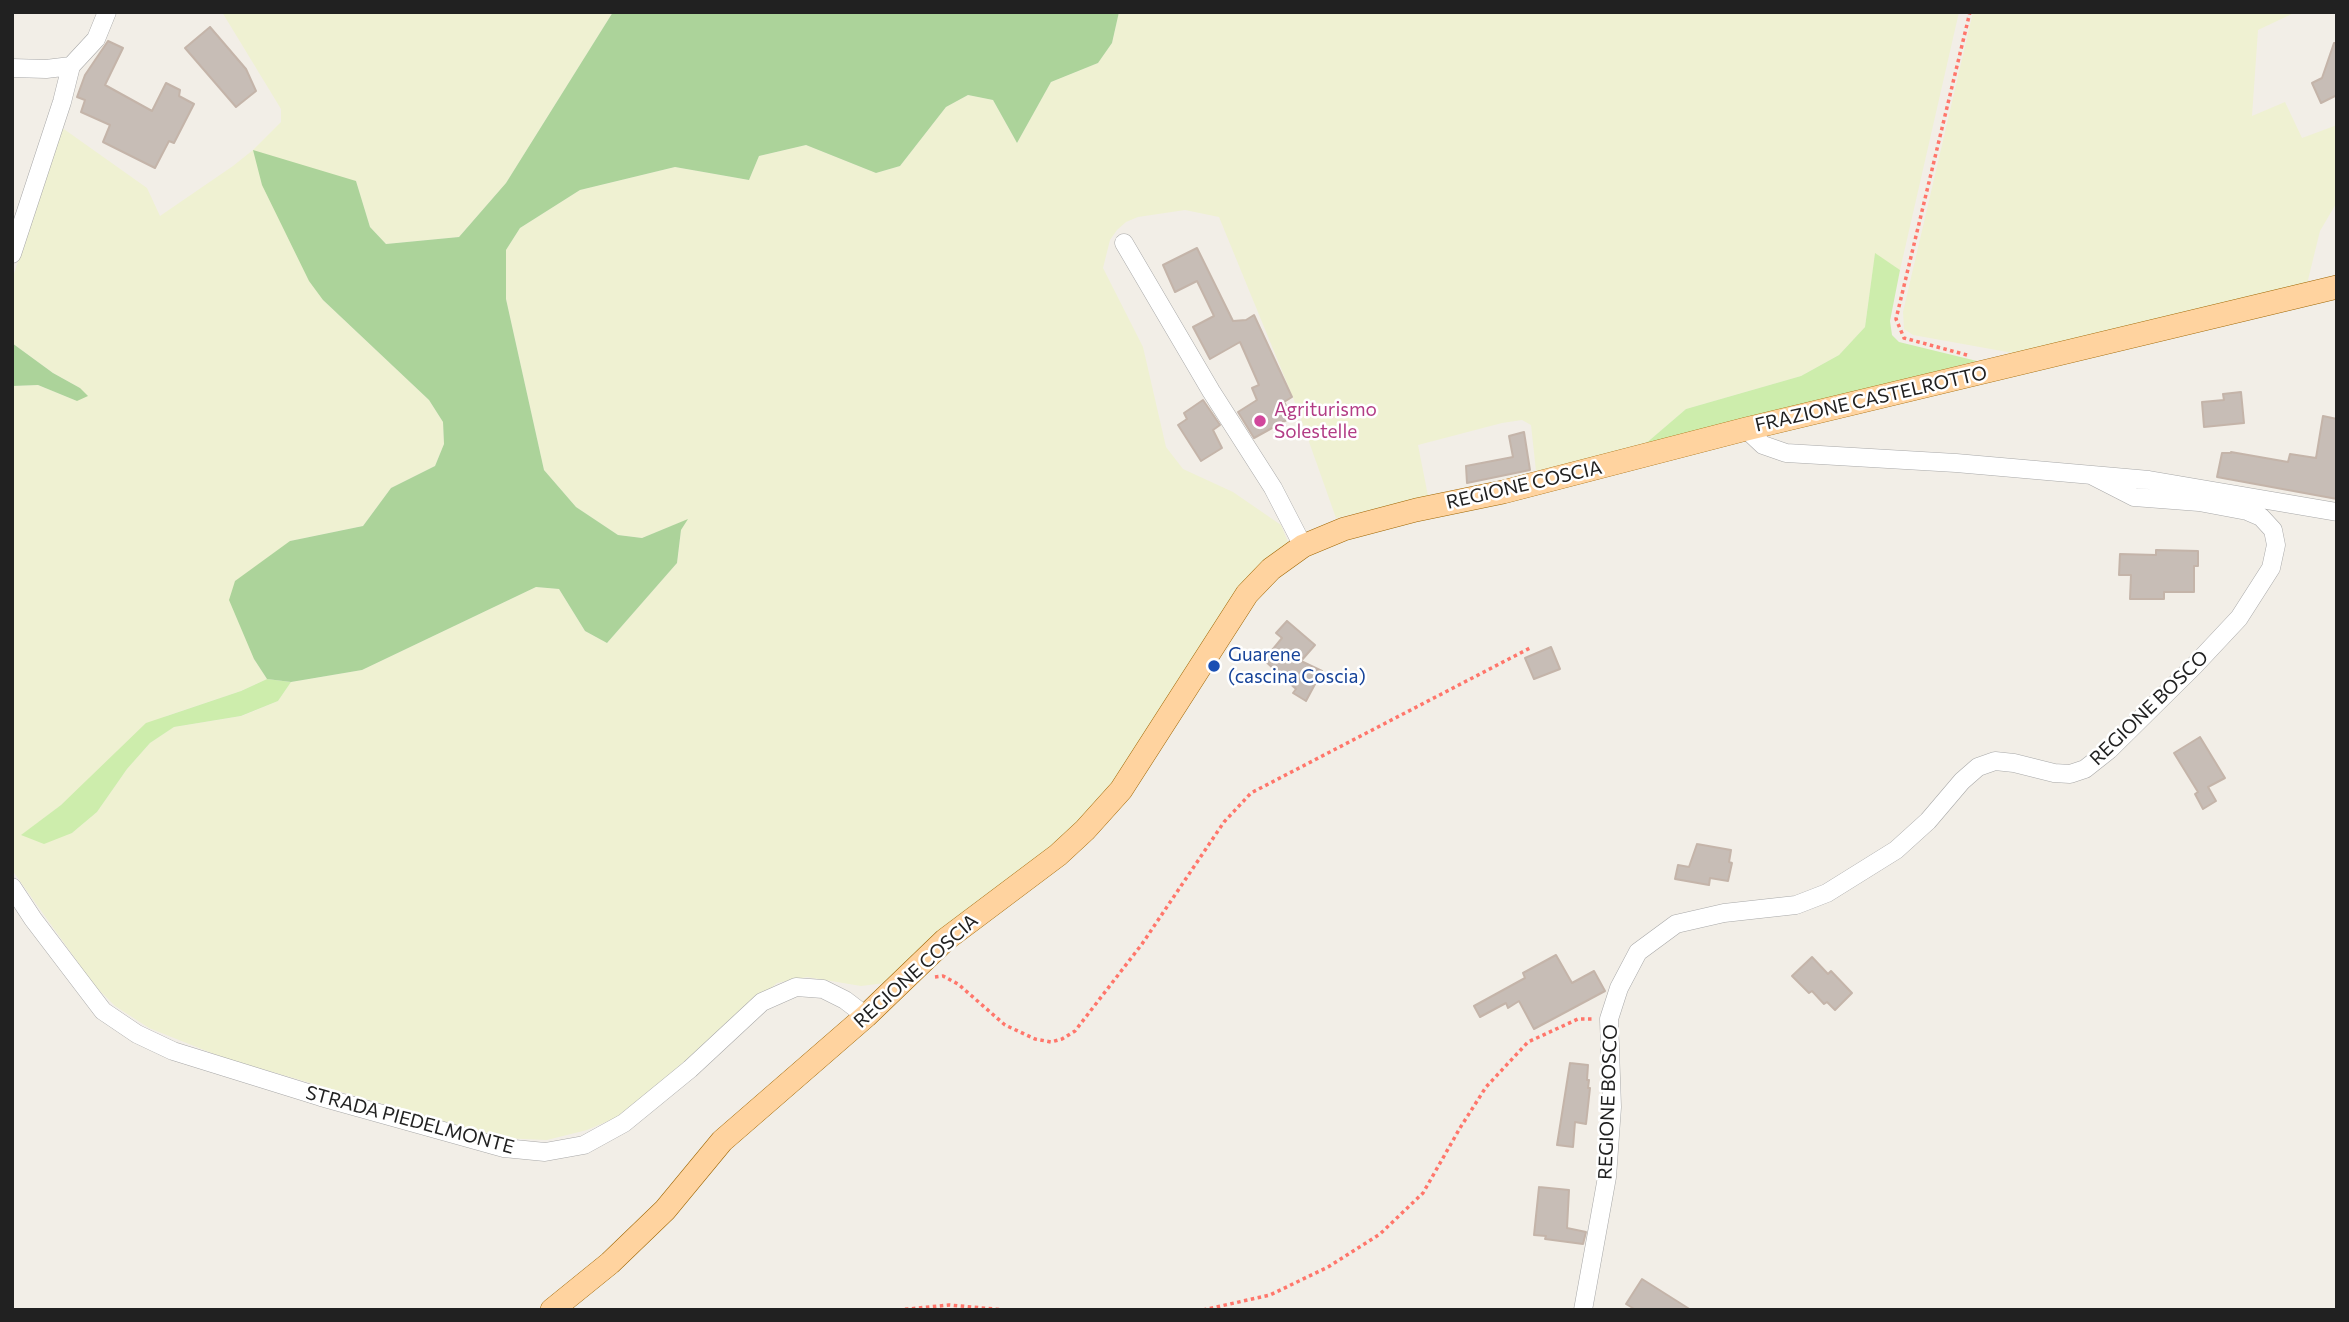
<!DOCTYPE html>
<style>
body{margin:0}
#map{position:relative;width:2349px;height:1322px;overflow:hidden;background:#f2eee7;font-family:Commissioner,sans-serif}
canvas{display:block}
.frame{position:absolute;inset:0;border:14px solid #212121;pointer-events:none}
</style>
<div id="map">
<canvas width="2349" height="1322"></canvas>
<div class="frame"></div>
</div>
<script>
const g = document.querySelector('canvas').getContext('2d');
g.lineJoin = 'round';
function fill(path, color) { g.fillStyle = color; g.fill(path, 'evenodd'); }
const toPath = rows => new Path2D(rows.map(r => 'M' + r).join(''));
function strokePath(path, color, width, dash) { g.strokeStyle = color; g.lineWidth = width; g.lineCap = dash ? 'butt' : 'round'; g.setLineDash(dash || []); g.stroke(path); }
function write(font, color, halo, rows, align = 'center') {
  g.font = font + ' Commissioner,sans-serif'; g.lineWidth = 5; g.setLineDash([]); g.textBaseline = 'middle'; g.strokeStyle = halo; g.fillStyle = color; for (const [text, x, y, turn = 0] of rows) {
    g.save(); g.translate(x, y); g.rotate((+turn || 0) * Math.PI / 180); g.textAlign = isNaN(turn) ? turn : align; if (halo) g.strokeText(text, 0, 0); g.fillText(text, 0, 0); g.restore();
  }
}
fill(toPath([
 [222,12,613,12,506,183,459,237,386,244,370,227,356,181,323,300,429,400,443,422,444,444,435,466,391,488,363,526,290,541,254,659,267,679,241,691,166,716,61,805,22,835,72,833,97,812,127,769,150,743,174,727,242,716,278,701,291,682,362,670,536,587,559,589,585,631,607,643,677,563,681,530,687,520,642,538,618,535,576,507,544,470,506,299,506,250,520,228,580,190,675,167,749,180,759,156,806,145,876,173,900,166,946,107,968,95,993,100,1017,143,1051,82,1098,63,1112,43,1119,12,1959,12,1900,270,1875,254,1865,327,1839,355,1801,376,1686,409,1644,445,1536,471,1531,425,1522,420,1502,423,1418,445,1428,496,1336,518,1296,405,1219,217,1185,210,1138,217,1126,222,1117,230,1110,240,1103,268,1143,347,1166,447,1183,469,1233,492,1281,525,1288,542,1246,580,1125,770,1088,816,885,983,861,986,807,977,777,983,620,1116,587,1130,547,1140,501,1138,224,1058,149,1028,115,1006,94,985,12,870,12,386,38,385,77,401,80,388,53,373,12,343,12,280,61,127,147,188,160,216,233,166,253,150,281,122,281,109],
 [1973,12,2296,12,2258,30,2252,116,2285,102,2302,138,2337,125,2337,202,2320,231,2307,284,2013,353,1913,335,1904,329,1903,312]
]), '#eff1d2');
fill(toPath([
 [1875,253,1900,270,1890,321,1892,335,1899,342,1977,361,1644,445,1686,409,1801,376,1839,355,1865,327],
 [267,679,291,682,278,701,241,716,174,727,150,743,127,769,97,812,72,833,44,844,21,835,61,805,146,723,241,691]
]), '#cdedac');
fill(toPath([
 [613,12,1119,12,1112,43,1098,63,1051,82,1017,143,993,100,968,95,946,107,900,166,876,173,806,145,759,156,749,180,675,167,580,190,520,228,506,250,506,299,544,470,576,507,618,535,642,538,688,519,681,530,677,563,607,643,585,631,559,589,536,587,362,670,291,682,267,679,254,659,229,600,235,581,290,541,363,526,391,488,435,466,444,444,443,422,429,400,323,300,309,281,262,185,253,150,356,181,370,227,386,244,459,237,506,183],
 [12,343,53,373,80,388,88,396,77,401,38,385,12,386]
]), '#acd39a');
const building = toPath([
 [210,27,246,69,256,91,236,107,185,48,210,27],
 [108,41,123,48,105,85,152,111,166,83,180,90,179,96,194,104,174,143,169,141,155,168,103,142,110,125,81,112,85,100,77,97,85,75,108,41],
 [2334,43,2337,43,2337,95,2321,103,2312,83,2322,78,2334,43],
 [1197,248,1233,321,1246,320,1254,315,1292,397,1284,402,1292,417,1254,438,1238,412,1257,400,1252,388,1259,385,1240,342,1210,359,1193,327,1214,316,1197,281,1175,292,1163,265,1197,248],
 [2241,392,2244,423,2204,427,2202,402,2224,400,2223,394,2241,392],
 [1203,400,1220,425,1213,430,1222,448,1201,461,1178,425,1187,419,1184,413,1203,400],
 [2323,416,2337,419,2337,499,2217,477,2222,453,2231,453,2231,452,2288,462,2290,454,2316,458,2323,416],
 [1524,432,1530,470,1467,483,1466,466,1513,457,1509,436,1524,432],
 [2156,550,2198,551,2198,566,2194,566,2194,592,2164,592,2164,599,2130,599,2131,575,2119,575,2120,554,2156,555,2156,550],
 [1287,621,1315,645,1301,661,1322,671,1306,701,1293,693,1296,689,1264,660,1282,638,1276,633,1287,621],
 [1551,647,1560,669,1534,679,1525,658,1551,647],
 [2200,737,2225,778,2208,787,2216,801,2203,809,2195,794,2198,792,2174,753,2200,737],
 [1697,844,1731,850,1729,862,1732,863,1728,881,1710,878,1709,885,1675,879,1678,865,1689,867,1697,844],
 [1556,955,1572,983,1594,971,1605,991,1534,1029,1519,1001,1508,1008,1506,1003,1480,1017,1474,1006,1525,978,1523,973,1556,955],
 [1812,957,1828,974,1831,971,1852,993,1835,1010,1827,1002,1824,1004,1812,991,1809,993,1792,976,1812,957],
 [1570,1063,1588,1065,1587,1080,1589,1080,1588,1088,1590,1088,1586,1124,1575,1122,1573,1147,1557,1145,1570,1063],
 [1539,1187,1569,1190,1567,1228,1586,1232,1583,1244,1545,1239,1546,1236,1534,1235,1539,1187],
 [1642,1279,1691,1310,1636,1310,1626,1304,1642,1279]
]);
fill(building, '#c7bdb6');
strokePath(building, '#c4b4a9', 2);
const minor = toPath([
 [71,66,96,39,107,12],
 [12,68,46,69,71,66],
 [1124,243,1211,391,1273,488,1303,546],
 [12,254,62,102,71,66],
 [1746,429,1763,445,1786,453,1956,463,2149,480,2337,512],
 [12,887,33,919,103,1011,137,1034,173,1051,321,1097,504,1148,545,1152,584,1145,624,1123,690,1069,762,1002,796,987,823,989,845,1000,866,1016],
 [1583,1310,1607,1177,1612,1107,1609,1019,1619,988,1638,952,1676,924,1724,913,1796,905,1827,893,1896,850,1928,821,1962,781,1978,767,1995,761,2014,763,2054,773,2070,774,2085,769,2109,750,2194,666,2239,618,2271,568,2276,545,2273,530,2261,517,2247,511,2199,502,2134,497,2091,475]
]);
const major = toPath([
 [552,1310,610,1263,665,1210,722,1141,866,1016,945,940,1058,855,1085,830,1121,790,1247,594,1271,569,1303,546,1344,529,1416,510,1503,492,1746,429,2337,287]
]);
strokePath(minor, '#a8a8a8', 19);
strokePath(major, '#9e6500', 24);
strokePath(toPath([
 [1967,355,1904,338,1896,319,1970,12],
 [935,977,943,976,958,984,1005,1025,1035,1039,1051,1042,1062,1039,1075,1031,1142,944,1224,822,1251,793,1530,648],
 [898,1310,949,1305,1005,1310],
 [1203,1310,1270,1295,1328,1267,1380,1234,1423,1193,1460,1128,1486,1087,1528,1042,1578,1019,1593,1019]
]), '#ff766b', 3.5, [3.5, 3.5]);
strokePath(minor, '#fff', 18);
strokePath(major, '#ffd39f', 23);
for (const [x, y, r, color] of [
 [1260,421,7,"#d1479c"],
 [1214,666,7,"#1a4fb4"]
]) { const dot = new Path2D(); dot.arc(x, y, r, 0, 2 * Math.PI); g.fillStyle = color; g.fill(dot); strokePath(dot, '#fff', 2.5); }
write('19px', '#212121', '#fff', [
 ["FRAZIONE CASTELROTTO",1871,399,-13],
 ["REGIONE COSCIA",1524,485,-13],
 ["REGIONE BOSCO",2149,708,-44],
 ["REGIONE COSCIA",916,971,-42],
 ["REGIONE BOSCO",1608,1102,-88],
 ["STRADA PIEDELMONTE",410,1120,15]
]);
write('19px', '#b23c85', '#fff', [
 ["Agriturismo",1274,410],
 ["Solestelle",1274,432]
], 'left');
write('19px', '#164399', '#fff', [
 ["Guarene",1228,655],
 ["(cascina Coscia)",1228,677]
], 'left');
</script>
